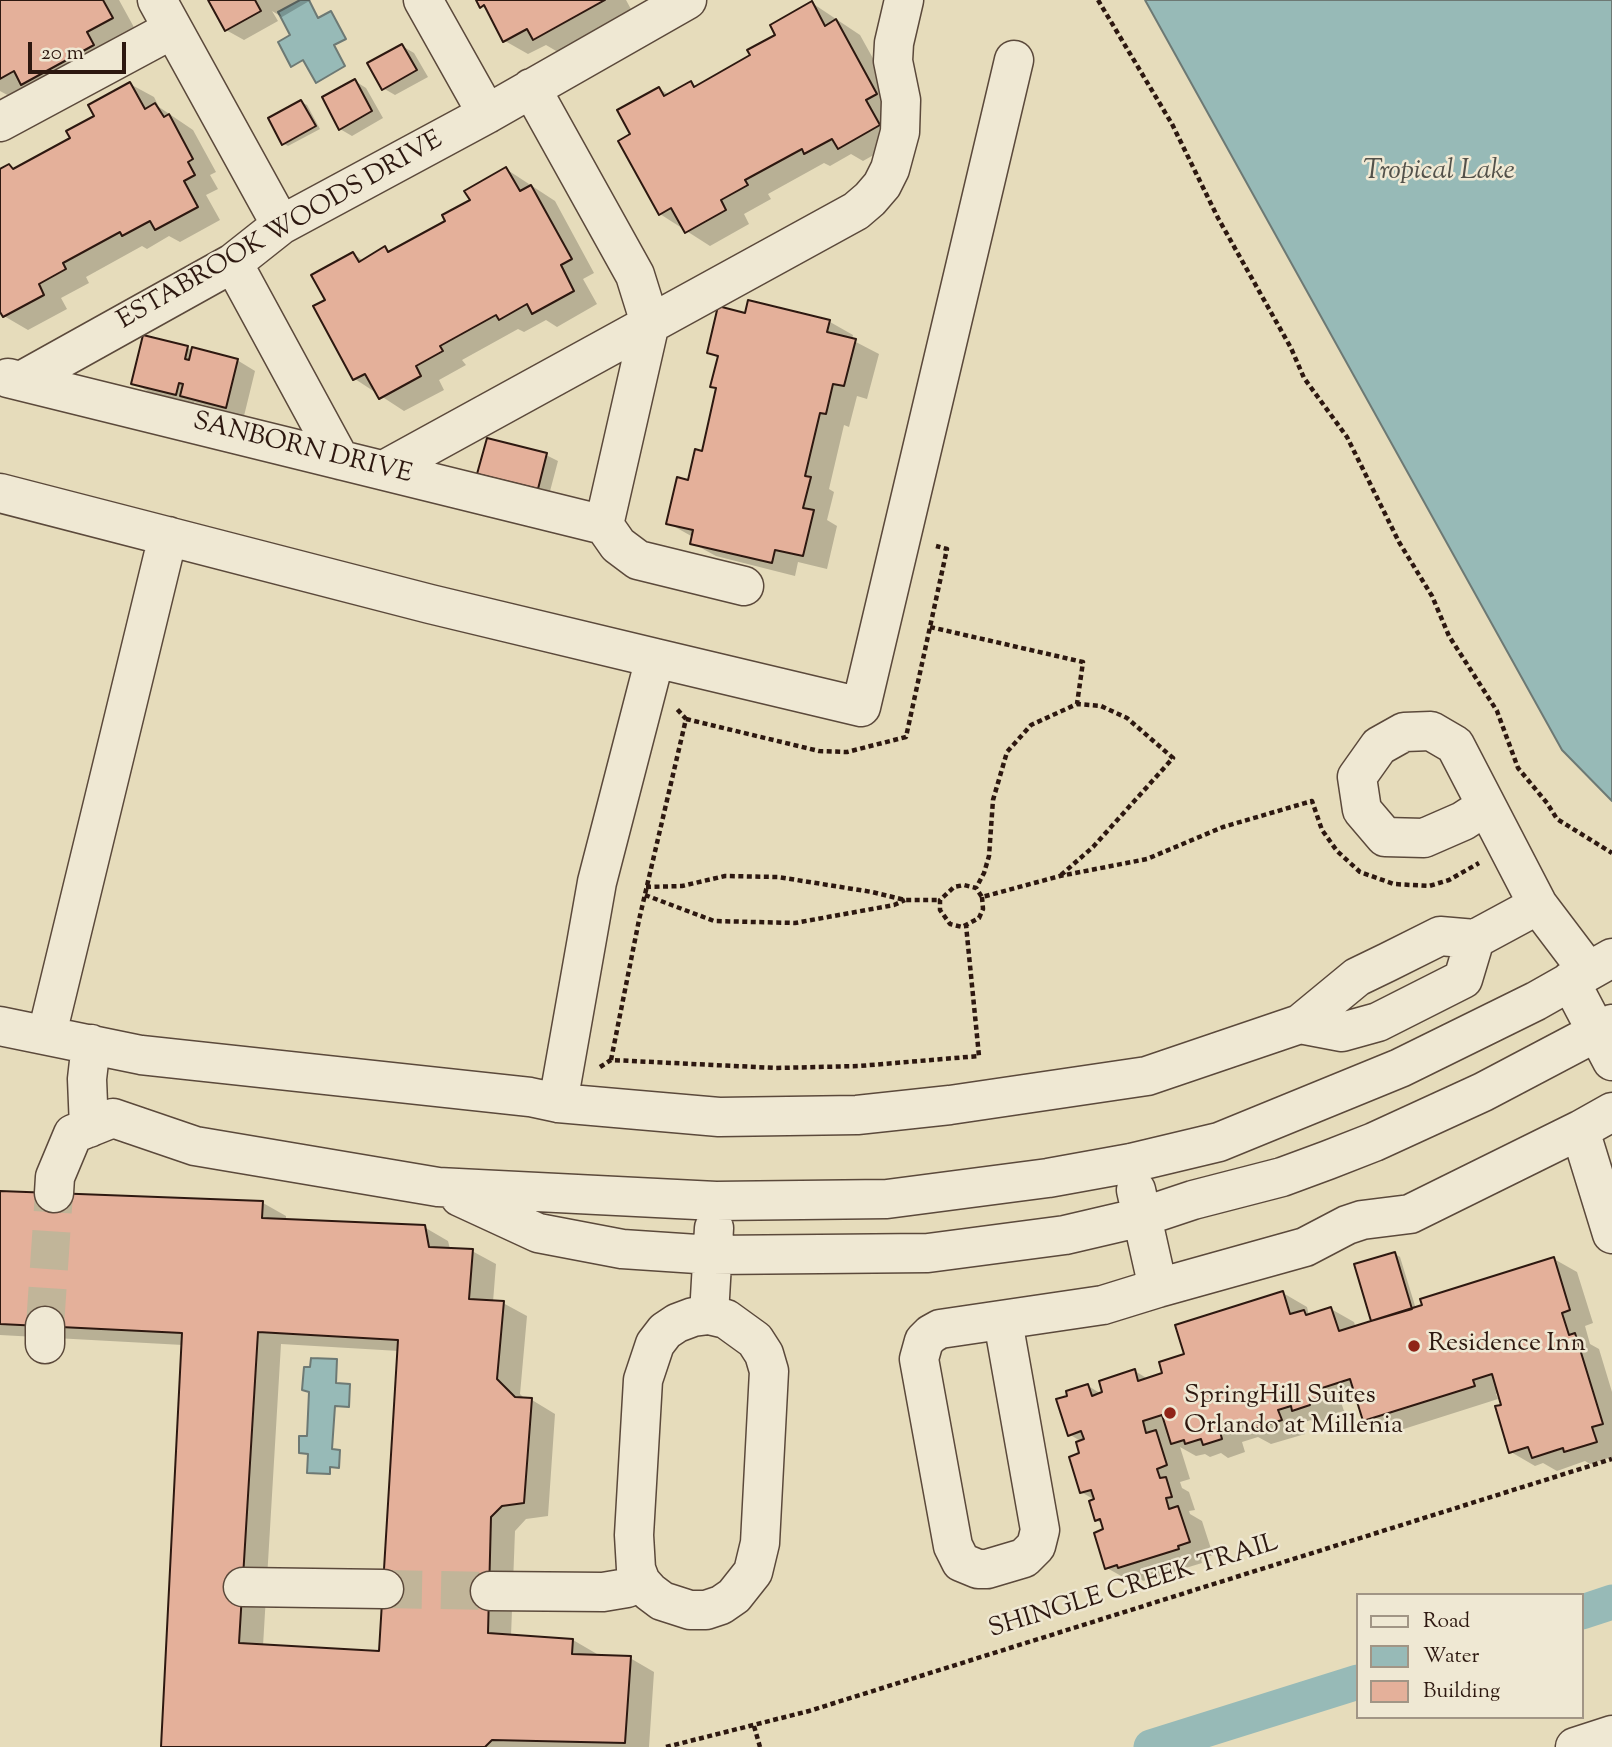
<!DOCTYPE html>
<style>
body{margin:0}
#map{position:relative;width:1612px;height:1747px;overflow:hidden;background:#e6dcbb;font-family:"Sorts Mill Goudy",serif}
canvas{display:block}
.legend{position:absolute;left:1356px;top:1593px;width:228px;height:126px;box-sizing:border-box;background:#efe8d3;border:2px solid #a19585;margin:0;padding:9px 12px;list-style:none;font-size:21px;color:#2d1810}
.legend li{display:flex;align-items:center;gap:14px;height:35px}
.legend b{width:35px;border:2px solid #a19585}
.scale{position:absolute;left:28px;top:42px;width:98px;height:32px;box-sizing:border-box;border:4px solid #2d1810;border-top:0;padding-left:9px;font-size:21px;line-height:24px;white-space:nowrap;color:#2d1810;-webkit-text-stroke:5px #efe8d3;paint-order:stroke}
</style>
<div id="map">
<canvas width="1612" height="1747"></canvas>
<ul class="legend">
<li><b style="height:9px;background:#efe8d3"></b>Road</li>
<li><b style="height:19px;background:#97bab7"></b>Water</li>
<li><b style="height:19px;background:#e4b09a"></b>Building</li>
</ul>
<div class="scale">20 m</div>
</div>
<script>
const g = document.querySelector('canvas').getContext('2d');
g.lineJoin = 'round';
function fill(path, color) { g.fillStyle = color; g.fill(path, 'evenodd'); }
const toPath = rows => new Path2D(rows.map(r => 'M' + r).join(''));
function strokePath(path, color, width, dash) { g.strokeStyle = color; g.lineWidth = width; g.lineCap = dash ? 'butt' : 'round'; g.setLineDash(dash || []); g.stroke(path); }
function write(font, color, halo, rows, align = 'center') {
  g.font = font + ' "Sorts Mill Goudy",serif'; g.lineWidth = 5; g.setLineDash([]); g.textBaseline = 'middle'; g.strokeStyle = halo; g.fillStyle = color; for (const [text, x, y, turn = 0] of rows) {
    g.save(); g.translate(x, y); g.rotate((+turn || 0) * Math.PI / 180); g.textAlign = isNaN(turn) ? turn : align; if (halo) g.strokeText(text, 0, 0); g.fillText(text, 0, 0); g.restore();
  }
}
const water = toPath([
 [300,0,309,0,318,18,331,11,346,39,334,45,345,66,316,83,303,60,291,67,278,42,290,35,278,12,300,0],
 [1145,0,1612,0,1612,801,1562,750,1145,0],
 [311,1358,337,1359,336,1383,350,1384,349,1407,335,1406,332,1449,340,1450,339,1468,330,1467,330,1474,307,1473,308,1454,299,1453,299,1436,307,1436,309,1392,302,1390,304,1367,310,1367,311,1358]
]);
fill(water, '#97bab7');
strokePath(water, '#6d7974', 2);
fill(toPath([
 [0,0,119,0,136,31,13,98,0,91],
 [210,0,311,0,282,17,272,11,278,21,244,40,226,30],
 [478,0,626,0,632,11,558,52,546,45,528,54,505,41,488,10,481,6],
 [812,3,860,35,900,107,902,139,863,161,851,154,830,166,824,163,768,194,771,199,744,214,749,224,710,246,660,214,632,135,659,89,670,95,691,83,696,87,753,56],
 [402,46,414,53,428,77,395,95,383,88],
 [355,81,366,88,383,118,352,136,340,129],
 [130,84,154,97,159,107,193,130,216,172,210,175,218,189,206,195,220,220,180,242,169,236,147,249,142,246,86,277,89,283,61,298,67,309,28,330,4,316,0,310,0,171,9,166,16,170,72,138],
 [301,102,307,105,320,129,288,146,283,143],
 [506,169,555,201,594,273,583,279,597,304,557,327,546,320,524,332,518,329,462,360,466,365,439,380,444,390,404,411,355,379,327,301,353,254,364,261,385,249,391,252,447,222],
 [747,315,830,322,853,335,852,340,879,354,867,399,857,396,849,427,844,425,829,489,834,492,827,520,837,526,827,569,798,562,795,576,716,556,692,543,693,537,668,523,703,453,718,389,712,386,719,358,709,353],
 [187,348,193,351,237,360,255,371,244,416,194,402,194,404,151,393,133,383],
 [546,455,558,461,549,495,491,480],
 [0,1192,263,1203,286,1216,286,1221,424,1227,448,1241,450,1249,472,1251,496,1264,493,1302,503,1303,527,1316,520,1394,526,1400,532,1400,555,1414,548,1516,526,1519,515,1531,511,1636,573,1640,597,1654,596,1657,630,1658,654,1672,649,1747,163,1747,183,1345,0,1335],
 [281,1344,399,1351,381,1653,263,1646],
 [1395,1254,1400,1257,1416,1309,1554,1259,1577,1272,1593,1323,1585,1326,1590,1344,1599,1349,1612,1392,1612,1457,1590,1464,1585,1461,1557,1471,1543,1463,1535,1466,1511,1452,1499,1392,1496,1394,1498,1399,1388,1434,1365,1420,1358,1397,1341,1402,1344,1411,1332,1414,1333,1418,1317,1423,1311,1420,1301,1423,1305,1434,1271,1444,1258,1437,1242,1442,1245,1452,1228,1458,1221,1453,1210,1457,1205,1454,1196,1456,1180,1447,1190,1479,1180,1482,1182,1488,1189,1492,1195,1510,1189,1511,1190,1514,1202,1521,1213,1555,1201,1559,1202,1563,1143,1581,1140,1578,1130,1581,1107,1568,1103,1524,1096,1520,1095,1500,1081,1492,1082,1442,1069,1434,1088,1386,1105,1396,1135,1371,1148,1379,1165,1375,1187,1355,1283,1293,1307,1307,1309,1316,1331,1309,1354,1322,1356,1328,1375,1322]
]), '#0003');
strokePath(toPath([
 [1582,1612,1612,1602],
 [1151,1747,1358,1682]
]), '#97bab7', 35);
const building = toPath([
 [0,0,103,0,113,18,87,32,94,45,21,85,14,71,0,79,0,0],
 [208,0,255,0,261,11,225,31,208,0],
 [476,0,605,0,533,40,527,29,503,42,484,5,480,8,476,0],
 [812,1,825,26,836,19,877,94,866,100,880,125,838,149,832,139,804,154,802,149,745,180,748,185,721,200,726,210,685,233,671,208,659,215,618,141,630,134,617,110,659,87,664,96,691,81,694,87,750,55,747,50,775,35,770,25,812,1],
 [402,44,417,70,382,90,367,63,402,44],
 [355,79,372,111,339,130,322,97,355,79],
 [130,82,145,109,155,103,164,117,169,114,193,159,188,162,195,175,184,181,198,207,155,230,150,221,122,236,120,232,63,263,66,269,39,284,44,295,3,317,0,312,0,169,9,164,13,169,70,138,66,131,94,116,88,105,130,82],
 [301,100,316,126,282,145,268,118,301,100],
 [506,167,520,191,531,185,572,259,561,265,574,291,532,314,527,304,499,320,496,315,440,346,443,351,416,366,421,376,379,399,365,374,353,380,313,306,325,300,311,275,353,252,359,262,385,246,388,252,445,221,442,215,470,200,464,191,506,167],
 [748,300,830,320,827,332,856,339,844,386,833,384,826,414,820,413,805,476,811,477,803,508,814,510,803,556,775,550,772,563,690,544,693,530,666,524,677,477,688,480,695,449,702,451,716,388,710,387,718,356,707,353,718,306,745,313,748,300],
 [143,335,188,346,185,359,189,360,192,347,238,359,226,408,180,396,183,384,179,383,176,395,131,384,143,335],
 [487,438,547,453,538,489,477,474,487,438],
 [0,1191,263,1201,262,1218,425,1225,429,1247,473,1249,469,1299,504,1301,497,1379,515,1397,532,1398,524,1503,502,1506,491,1517,488,1633,573,1639,572,1654,631,1656,625,1743,492,1740,485,1747,161,1747,182,1333,0,1324,0,1191],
 [258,1332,398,1340,379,1651,239,1643,258,1332],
 [1395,1252,1412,1309,1371,1321,1354,1264,1395,1252],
 [1554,1257,1570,1310,1562,1313,1569,1335,1575,1333,1603,1424,1592,1427,1597,1442,1564,1452,1563,1448,1532,1458,1528,1447,1509,1453,1495,1406,1501,1405,1492,1374,1473,1380,1475,1386,1363,1421,1350,1379,1319,1389,1322,1397,1310,1401,1310,1405,1292,1411,1291,1406,1278,1410,1282,1420,1246,1432,1243,1421,1219,1428,1222,1439,1203,1445,1201,1439,1185,1444,1184,1440,1171,1444,1162,1415,1143,1421,1146,1433,1156,1430,1167,1465,1157,1469,1160,1478,1166,1477,1172,1497,1166,1498,1169,1509,1178,1506,1190,1542,1178,1546,1179,1549,1118,1568,1117,1565,1105,1569,1094,1533,1103,1529,1100,1519,1095,1521,1089,1501,1094,1499,1091,1490,1080,1493,1069,1457,1079,1453,1076,1442,1084,1439,1081,1431,1068,1436,1056,1399,1067,1396,1066,1391,1088,1384,1092,1396,1102,1392,1099,1381,1135,1369,1138,1381,1162,1373,1159,1362,1184,1354,1175,1325,1283,1291,1290,1314,1304,1310,1306,1315,1331,1307,1339,1331,1422,1305,1420,1299,1554,1257]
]);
fill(building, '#e4b09a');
strokePath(building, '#2d1810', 2);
strokePath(toPath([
 [45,1326,54,1193],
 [384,1589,490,1591]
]), '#c1b599', 38, [38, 19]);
const minor = toPath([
 [157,0,281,225],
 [423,0,487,114],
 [1014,60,861,707,655,658,597,882,558,1103,719,1117,857,1115,950,1105,1147,1076,1300,1024,1357,977,1388,962,1440,936,1475,939,1538,905],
 [531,88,635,275,650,323,604,525,618,545,638,560,744,586],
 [0,122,173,29],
 [233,263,340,460],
 [8,378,604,525],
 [21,381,233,263,281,225,487,114,687,0],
 [384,470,856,211,870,199,882,185,890,169,900,132,901,100,893,61,894,43,904,0],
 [0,493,430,604,655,658],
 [1486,806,1463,821,1424,838,1385,837,1362,810,1357,777,1379,746,1404,732,1431,731,1455,745,1538,905,1588,971],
 [1570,981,1612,1061],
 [1300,1024,1342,1032,1378,1022,1463,979,1475,939],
 [0,1026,141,1055,530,1097,558,1103],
 [47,1034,168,536],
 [1612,1112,1580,1130,1612,1234],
 [89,1128,87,1079,91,1044],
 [1136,1190,1158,1288,1305,1247,1347,1225,1362,1220,1410,1214,1580,1130],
 [54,1193,55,1177,73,1134,113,1118,195,1146,438,1187,716,1201,887,1199,1048,1178,1131,1163,1219,1142,1400,1068,1536,1001,1612,958],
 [460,1197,538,1233,622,1249,712,1255,928,1253,1065,1235,1142,1217,1193,1200,1282,1177,1328,1160,1374,1142,1483,1092,1612,1024],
 [709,1315,726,1319,755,1340,764,1354,769,1371,760,1543,753,1572,734,1596,721,1605,706,1610,690,1610,662,1601,650,1592,641,1582,636,1569,634,1535,643,1380,655,1344,665,1331,677,1323,693,1317,709,1315,714,1228],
 [1003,1321,1040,1530,1036,1546,1024,1558,987,1569,978,1569,961,1562,953,1546,919,1359,924,1341,931,1334,940,1329,1103,1305,1158,1288],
 [45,1344,45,1326],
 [243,1587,384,1589],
 [490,1591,603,1592,627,1588,641,1582],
 [1575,1747,1612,1735]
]);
strokePath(minor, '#5b493b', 41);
strokePath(toPath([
 [1098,0,1172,124,1218,218,1291,348,1304,378,1347,437,1399,542,1432,596,1449,636,1497,711,1518,768,1547,803,1557,819,1612,853],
 [930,627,1083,662,1077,704,1031,725,1007,752,993,800,989,856,984,873,976,888],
 [686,719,819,751,847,752,906,737,947,549,936,546],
 [1061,875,1093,847,1173,758,1127,718,1101,706,1077,704],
 [646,887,682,886,725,876,778,877,872,892,905,900,940,900],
 [645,895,714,921,795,923,894,905,905,900],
 [982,897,983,909,979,918,962,927,950,924,940,910,940,900,954,887,964,885,976,888,982,897,1060,876,1147,859,1223,827,1312,801,1322,830,1337,851,1360,872,1394,884,1429,886,1449,880,1479,863],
 [611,1060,639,920,686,719,677,709],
 [600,1067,611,1060,776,1068,859,1066,979,1056,966,925],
 [754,1726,760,1747],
 [666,1747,809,1711,1612,1459]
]), '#2d1810', 4.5, [5, 3.5]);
strokePath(minor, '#efe8d3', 38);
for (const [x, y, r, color] of [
 [1414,1346,7,"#8f2418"],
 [1170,1413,7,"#8f2418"]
]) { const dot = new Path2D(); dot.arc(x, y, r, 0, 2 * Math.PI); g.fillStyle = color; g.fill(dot); strokePath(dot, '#efe8d3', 2.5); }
write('26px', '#2d1810', '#efe8d3', [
 ["ESTABROOK WOODS DRIVE",281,232,-30],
 ["SANBORN DRIVE",302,450,14],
 ["SHINGLE CREEK TRAIL",1134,1588,-17]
]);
write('26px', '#2d1810', '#efe8d3', [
 ["Residence Inn",1428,1346],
 ["SpringHill Suites",1184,1398],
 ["Orlando at Millenia",1184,1428]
], 'left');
write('italic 28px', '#52514a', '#efe8d3', [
 ["Tropical Lake",1439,173]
]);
</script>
